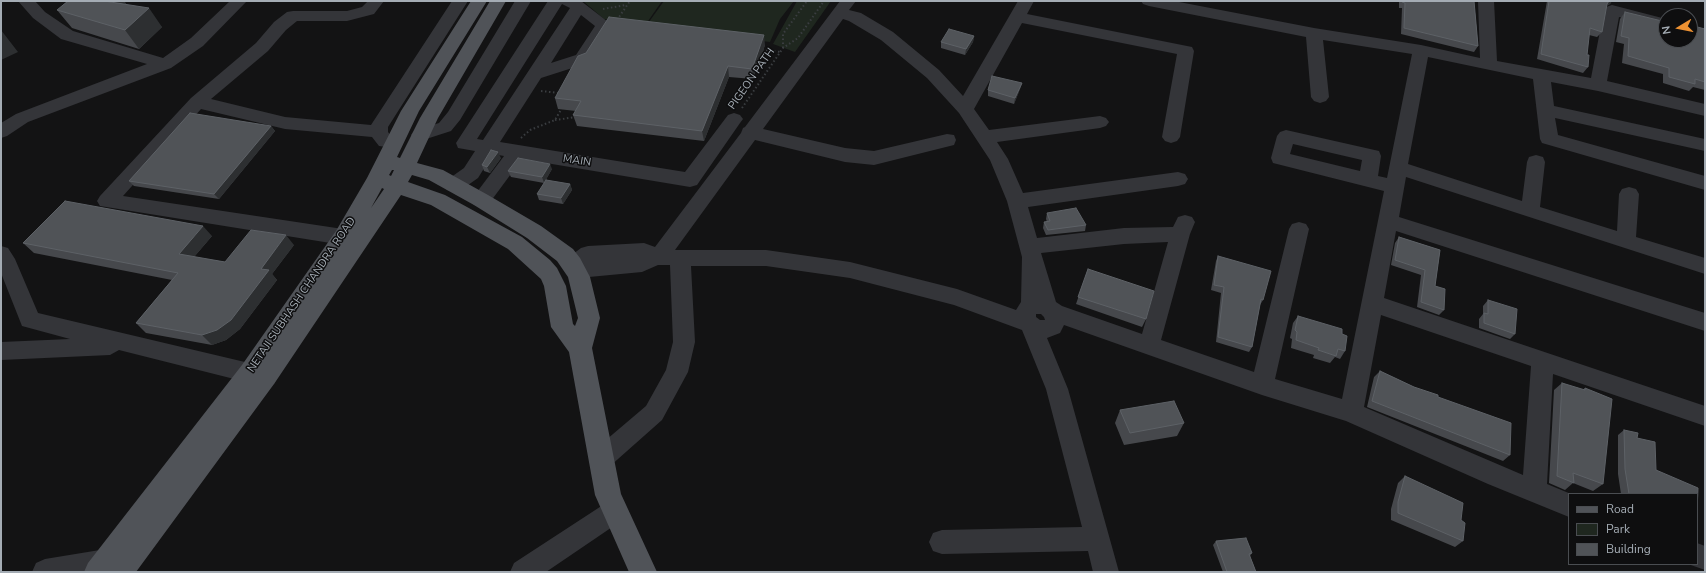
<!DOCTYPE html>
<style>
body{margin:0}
#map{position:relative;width:1706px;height:573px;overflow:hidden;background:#131314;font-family:"Nunito Sans",sans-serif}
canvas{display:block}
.frame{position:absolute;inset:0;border:2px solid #a4acb4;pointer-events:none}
.legend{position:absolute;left:1568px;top:493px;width:130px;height:72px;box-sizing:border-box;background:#0e0e0f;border:1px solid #4a4d51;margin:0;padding:5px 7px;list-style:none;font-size:12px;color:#a4acb4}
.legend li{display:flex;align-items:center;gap:8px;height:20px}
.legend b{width:20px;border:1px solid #4a4d51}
.north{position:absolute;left:1658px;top:8px;width:40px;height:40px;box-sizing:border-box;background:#0e0e0f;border:1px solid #4a4d51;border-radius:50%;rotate:260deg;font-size:11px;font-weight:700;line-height:16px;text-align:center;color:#a4acb4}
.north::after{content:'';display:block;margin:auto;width:14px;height:18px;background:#ed9132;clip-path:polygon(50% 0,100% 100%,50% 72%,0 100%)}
</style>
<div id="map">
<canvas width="1706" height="573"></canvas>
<div class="frame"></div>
<ul class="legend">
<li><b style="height:5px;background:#505358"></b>Road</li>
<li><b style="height:11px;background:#1f271f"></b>Park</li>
<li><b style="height:11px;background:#505357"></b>Building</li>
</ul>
<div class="north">N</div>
</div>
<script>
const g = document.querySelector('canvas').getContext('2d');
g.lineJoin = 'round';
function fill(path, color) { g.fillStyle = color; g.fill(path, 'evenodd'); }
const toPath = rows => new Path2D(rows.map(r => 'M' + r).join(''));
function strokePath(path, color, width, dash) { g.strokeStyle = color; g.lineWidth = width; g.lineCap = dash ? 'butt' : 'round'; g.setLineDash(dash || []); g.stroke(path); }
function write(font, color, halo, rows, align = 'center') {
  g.font = font + ' "Nunito Sans",sans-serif'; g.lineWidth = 3; g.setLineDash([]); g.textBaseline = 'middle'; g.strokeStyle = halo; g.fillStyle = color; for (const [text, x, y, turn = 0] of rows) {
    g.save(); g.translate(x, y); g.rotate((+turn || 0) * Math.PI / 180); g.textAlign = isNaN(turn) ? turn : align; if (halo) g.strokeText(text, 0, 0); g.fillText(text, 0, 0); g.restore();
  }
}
fill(toPath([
 [583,1,662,1,646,24,604,19],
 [664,1,794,1,780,19,770,42,646,26],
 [797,1,831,1,795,52,773,44]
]), '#1f271f');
strokePath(toPath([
 [603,9,626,5],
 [617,20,630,1],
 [783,48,783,34,807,1],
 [762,50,781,52],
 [541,91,559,93],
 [742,108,783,48,798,38,824,1],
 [555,120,576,117],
 [521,138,530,130,555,120,562,108]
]), '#3a3d40', 2, [1.5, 2.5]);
fill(toPath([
 [18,1,35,1,45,12,73,31,163,58,191,38,230,1,247,1,203,46,171,68,28,122,7,136,1,138,1,123,16,114,147,64,61,39,33,18,18,1],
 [368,1,384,1,374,14,347,21,297,21,286,30,268,51,211,99,285,117,371,125,452,1,468,1,388,127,388,132,395,141,393,146,386,147,379,146,372,137,285,129,201,109,123,196,343,229,350,232,353,237,350,242,343,245,100,206,97,201,100,196,191,98,256,43,274,22,287,12,293,11,347,11,362,7,368,1],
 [515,1,531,1,460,120,451,131,420,141,414,139,411,135,414,131,439,123,448,112,515,1],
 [548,1,581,1,612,25,588,63,541,78,500,142,685,172,728,115,734,113,740,115,743,119,740,123,697,185,690,187,522,159,488,205,481,207,474,205,471,200,504,156,493,154,478,178,461,190,454,192,447,190,444,185,447,180,464,168,475,151,458,148,456,143,548,1],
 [562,4,570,8,483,140,477,139,562,4],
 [581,15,595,26,576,55,551,63,581,15],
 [840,1,856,1,849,10,861,13,893,32,939,70,963,96,1018,1,1034,1,1027,14,1192,47,1194,51,1180,137,1177,141,1171,143,1165,141,1162,137,1177,54,1022,23,974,109,989,130,1100,116,1106,118,1109,122,1106,126,1100,128,997,142,1008,159,1023,193,1178,172,1185,174,1188,179,1185,184,1178,186,1028,207,1037,238,1124,228,1173,227,1178,217,1185,215,1192,217,1195,222,1190,234,1161,340,1254,372,1289,229,1292,224,1299,222,1306,224,1309,229,1275,379,1342,399,1384,191,1273,163,1271,158,1277,136,1280,132,1286,130,1379,151,1381,156,1378,176,1387,178,1412,54,1323,40,1329,97,1326,101,1320,103,1314,101,1311,97,1306,37,1149,6,1143,4,1141,1,1174,1,1314,28,1421,45,1480,58,1478,1,1494,1,1497,61,1591,78,1604,10,1606,7,1612,5,1666,19,1666,29,1619,17,1607,81,1705,104,1705,116,1598,91,1551,82,1554,106,1705,139,1705,151,1555,118,1558,135,1705,176,1705,190,1542,143,1540,139,1533,79,1428,57,1408,164,1522,201,1527,162,1529,157,1536,155,1543,157,1545,162,1540,207,1617,231,1619,194,1622,189,1629,187,1636,189,1639,194,1636,237,1705,258,1705,274,1406,177,1399,217,1705,313,1705,331,1396,231,1384,298,1705,406,1705,426,1553,374,1547,484,1571,494,1569,494,1569,517,1488,484,1346,421,1262,395,1064,325,1060,333,1047,338,1068,389,1119,572,1093,572,1088,551,942,554,933,551,929,542,933,533,942,530,1082,527,1046,389,1022,330,954,305,850,278,766,266,691,266,695,342,688,372,662,420,609,467,601,470,593,467,589,459,593,451,646,406,666,370,673,342,670,265,658,265,642,272,589,277,569,269,566,263,569,257,581,248,588,246,644,243,655,247,741,133,743,128,745,127,840,1],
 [843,19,849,21,881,40,927,78,959,113,990,160,1007,201,1022,257,1021,302,1016,310,957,289,850,262,766,250,675,250,755,140,845,162,874,165,954,145,956,140,954,135,947,134,874,151,845,148,763,129,843,19],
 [1293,144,1362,160,1360,171,1290,154,1293,144],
 [1168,242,1142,334,1062,306,1056,302,1041,253,1124,244,1168,242],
 [1036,314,1041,314,1044,317,1045,320,1040,320,1036,317,1036,314],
 [1381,315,1531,366,1523,475,1364,407,1381,315],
 [1,246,8,248,15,259,38,313,266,367,274,370,277,377,274,384,266,387,119,350,110,355,1,360,1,342,70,339,22,326,1,273,1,246],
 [615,499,624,503,627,511,624,519,546,572,510,572,514,563,606,503,615,499],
 [1697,543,1705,546,1705,570,1688,564,1697,564,1697,543],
 [106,549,115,553,119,562,115,571,112,572,32,572,36,563,45,559,106,549]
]), '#343539');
fill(toPath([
 [471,1,487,1,419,111,397,157,400,158,420,118,490,1,506,1,438,118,417,163,443,170,488,195,541,226,573,249,580,258,590,277,600,318,592,348,621,494,657,572,629,572,595,495,569,352,551,327,544,286,541,279,508,249,431,205,401,195,274,384,136,572,84,572,88,563,242,365,336,231,367,178,401,111,471,1],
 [392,170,394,170,391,176,389,175,392,170],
 [412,175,429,180,474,205,527,238,557,261,568,277,578,318,575,326,573,324,566,286,557,268,550,260,522,237,445,195,408,182,412,175],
 [382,188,384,189,371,208,382,188]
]), '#505358');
fill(toPath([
 [68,1,124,1,127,5,162,27,139,49,72,28,57,10],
 [1399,1,1474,1,1478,46,1474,52,1401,34,1402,8,1399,8],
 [1547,1,1612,1,1610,4,1606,6,1602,32,1597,37,1589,35,1587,55,1588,67,1583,73,1537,59],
 [1625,12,1666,40,1705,29,1705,90,1693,87,1689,91,1663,83,1663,74,1622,63,1624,44,1616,42,1620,19],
 [974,36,973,42,965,55,941,48,941,42],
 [765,45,753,79,729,77,704,141,577,126,573,115,576,111,558,109,555,98],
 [1022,83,1020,89,1014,104,988,96,988,90],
 [271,126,275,131,219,199,134,186,129,181],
 [501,158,490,173,484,171,482,165],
 [552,169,544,183,511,177,508,171],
 [570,184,572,190,563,204,539,200,537,194],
 [1047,213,1086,225,1085,231,1046,235,1043,228,1044,222,1047,222,1046,219],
 [212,236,194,257,225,262,294,245,272,274,277,280,240,329,226,340,212,345,146,333,136,323,172,280,34,253,23,243],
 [1399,237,1440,250,1435,286,1444,310,1439,315,1417,307,1421,275,1391,265,1395,243],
 [1218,256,1263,300,1260,305,1252,347,1249,352,1216,342,1221,293,1211,290,1216,261],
 [1088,269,1146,319,1142,327,1076,304],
 [1488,300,1515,334,1510,339,1479,328,1479,319,1483,314,1483,306],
 [1298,316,1342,334,1345,351,1340,359,1335,357,1330,363,1313,358,1314,355,1291,348,1292,339,1290,338,1293,323],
 [1380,371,1414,387,1510,455,1503,461,1367,407,1374,377],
 [1562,383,1583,390,1585,388,1603,484,1593,491,1573,483,1565,490,1549,483,1554,390],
 [1120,410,1184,423,1177,436,1124,445,1115,423],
 [1624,430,1637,438,1656,470,1697,494,1621,494,1618,474,1618,435],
 [1405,476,1463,541,1455,547,1391,520,1391,509,1398,483],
 [1216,541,1252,553,1250,556,1256,572,1223,572,1213,545]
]), '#46484c');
fill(toPath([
 [105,1,124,1,130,10,118,20],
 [1609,1,1612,1,1610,4,1605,6],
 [149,8,162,27,139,49,125,30],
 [1,30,18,52,1,60],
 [764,35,765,45,753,79,752,69],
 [974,36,973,42,965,55,966,49],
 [728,66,729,77,704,141,702,131],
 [1022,83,1020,89,1014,104,1015,98],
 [271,126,275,131,219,199,214,194],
 [498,152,501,158,490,173,487,167],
 [550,164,552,169,544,183,542,177],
 [570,184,572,190,563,204,561,198],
 [203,226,212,236,188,264,179,254],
 [286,235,294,245,272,274,277,280,240,329,226,340,212,345,202,335,261,269]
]), '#2d2f31');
const building = toPath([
 [68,1,105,1,104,1,149,8,125,30,57,10,68,1],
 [1402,1,1474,1,1478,46,1404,28,1405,3,1402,2,1402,1],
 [1549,1,1609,1,1607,4,1602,32,1590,28,1587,55,1589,55,1588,67,1541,54,1549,1],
 [1625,12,1666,22,1666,40,1690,40,1690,25,1705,29,1705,82,1695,79,1695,84,1669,77,1669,68,1628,56,1629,38,1621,36,1625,12],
 [609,17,764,35,752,69,728,66,702,131,573,115,581,101,555,98,578,56,586,53,609,17],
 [949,29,974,36,966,49,941,42,949,29],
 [992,76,1022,83,1015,98,988,90,992,76],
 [190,113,271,126,214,194,129,181,190,113],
 [491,150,498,152,487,167,482,165,491,150],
 [518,158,550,164,542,177,508,171,518,158],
 [546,180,570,184,561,198,537,194,546,180],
 [65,201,203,226,179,254,225,262,251,230,286,235,261,269,269,270,231,320,217,330,202,335,136,323,178,273,23,243,65,201],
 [1076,208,1086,225,1048,230,1044,222,1050,221,1047,213,1076,208],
 [1399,237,1440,250,1435,286,1445,289,1444,310,1421,302,1425,270,1395,260,1399,237],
 [1218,256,1271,271,1263,300,1261,299,1252,347,1218,337,1224,287,1214,285,1218,256],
 [1088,269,1154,291,1146,319,1078,297,1088,269],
 [1488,300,1517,309,1515,334,1484,323,1484,313,1488,314,1488,300],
 [1298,316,1342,329,1342,334,1347,336,1345,351,1338,349,1336,356,1318,350,1319,348,1296,340,1297,332,1295,330,1298,316],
 [1380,371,1414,387,1438,395,1438,397,1511,423,1510,455,1372,401,1380,371],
 [1562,383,1585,390,1585,388,1612,399,1603,484,1573,473,1574,483,1557,476,1562,383],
 [1174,401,1184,423,1130,433,1120,410,1174,401],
 [1624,430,1638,433,1637,438,1655,442,1656,470,1698,488,1697,513,1697,494,1629,494,1625,469,1624,430],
 [1405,476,1463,503,1461,520,1465,523,1463,541,1398,513,1398,502,1405,476],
 [1246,538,1252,553,1249,554,1256,572,1227,572,1216,541,1246,538]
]);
fill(building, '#505357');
strokePath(building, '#5d6166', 1);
write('11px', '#a4acb4', '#0e0e0f', [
 ["PIGEON PATH",752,79,-55],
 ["MAIN",577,161,9],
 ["NETAJI SUBHASH CHANDRA ROAD",302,295,-56]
]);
</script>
